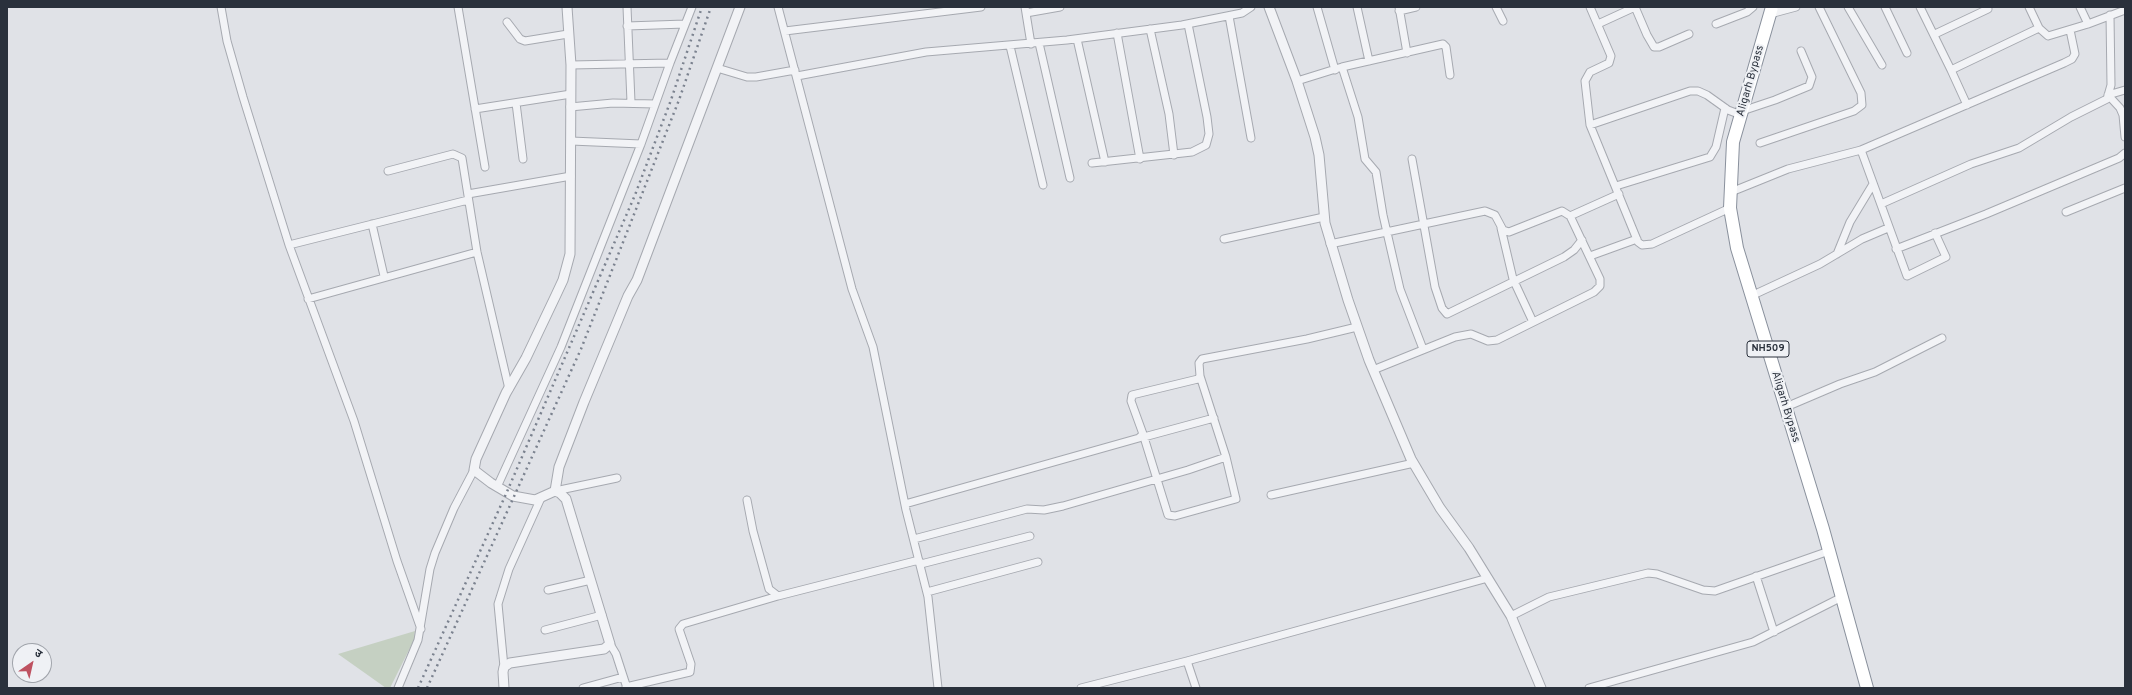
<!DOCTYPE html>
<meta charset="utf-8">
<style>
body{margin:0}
#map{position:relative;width:2132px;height:695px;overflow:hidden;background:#e0e2e7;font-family:Overpass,"Noto Sans Devanagari",sans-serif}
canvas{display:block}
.frame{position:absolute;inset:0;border:8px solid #2a313c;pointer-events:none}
.north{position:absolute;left:12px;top:643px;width:40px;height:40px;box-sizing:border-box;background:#eff1f5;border:1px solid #a0a4ab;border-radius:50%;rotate:34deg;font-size:11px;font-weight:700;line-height:16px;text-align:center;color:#2a313c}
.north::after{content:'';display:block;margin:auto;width:14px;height:18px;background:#be5261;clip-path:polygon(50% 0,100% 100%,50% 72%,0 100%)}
</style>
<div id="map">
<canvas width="2132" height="695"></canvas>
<div class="frame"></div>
<div class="north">उ</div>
</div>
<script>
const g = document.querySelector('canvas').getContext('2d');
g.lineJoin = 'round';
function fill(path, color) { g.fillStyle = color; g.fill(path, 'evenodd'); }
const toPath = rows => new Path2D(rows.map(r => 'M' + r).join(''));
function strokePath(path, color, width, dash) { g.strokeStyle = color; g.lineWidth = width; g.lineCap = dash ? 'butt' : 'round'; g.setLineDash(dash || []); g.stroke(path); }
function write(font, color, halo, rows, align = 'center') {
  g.font = font + ' Overpass,sans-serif'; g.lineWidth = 4; g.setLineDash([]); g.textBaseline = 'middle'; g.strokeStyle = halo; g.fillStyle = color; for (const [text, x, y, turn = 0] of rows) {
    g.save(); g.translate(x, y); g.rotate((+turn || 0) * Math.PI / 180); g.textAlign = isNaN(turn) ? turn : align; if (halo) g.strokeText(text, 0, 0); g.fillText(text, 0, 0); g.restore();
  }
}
fill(toPath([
 [415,631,414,640,390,688,386,688,338,654]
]), '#c5d0c2');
const minor = toPath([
 [221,7,227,41,243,97,289,245,354,421,397,561,421,629],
 [458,7,485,167],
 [627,7,631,102],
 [778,7,852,289,873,347,906,510,928,597,938,688],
 [1025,7,1031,44],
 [1317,7,1335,70],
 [1357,7,1369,61],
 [1399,7,1407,53],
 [1496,7,1503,21],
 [1590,7,1611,56,1609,63,1590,72,1585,81,1590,125,1638,242,1642,245,1652,244,1730,208],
 [1635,7,1647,35,1654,47,1659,47,1689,34],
 [1848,7,1882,65],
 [1885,7,1907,53],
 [1920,7,1951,70,2039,28],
 [2029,7,2039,28,2048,36,2088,24,2125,10],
 [2080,7,2088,24],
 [1399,11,1416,7],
 [1026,13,1060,7],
 [1770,14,1796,7],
 [1229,16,1251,138],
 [507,22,520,39,525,41,568,34],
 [1598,24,1635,7],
 [1716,24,1747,12,1753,7],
 [627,26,685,24],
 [1150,29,1169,114,1174,155],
 [785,31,981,7],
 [1117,33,1140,159],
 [1935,34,1988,9],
 [1077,39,1105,162],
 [1039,43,1070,178],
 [1010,46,1043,185],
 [571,65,670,63],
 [1342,67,1358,117,1365,159,1376,172,1383,215,1400,289,1423,349],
 [717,68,747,77,756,77,795,70],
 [1951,70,1967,105],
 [797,76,926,52,1067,40,1182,25,1242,13,1251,7],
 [1297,81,1342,67,1443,44,1446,47,1450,75],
 [2125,90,2108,95,2120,108,2123,115,2125,137],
 [516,103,523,159],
 [570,107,613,103,655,104],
 [475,109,571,94],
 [1742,111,1775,100,1809,86,1812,77,1801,51],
 [1590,125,1690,91,1698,91,1707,95,1728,110,1741,115],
 [571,141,641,144],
 [1760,143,1854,111,1862,105,1861,93,1819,7],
 [1861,150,1907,276,1946,257,1935,233],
 [1412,159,1435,287,1442,308,1447,314,1564,257,1574,250,1582,240],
 [1092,163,1192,152,1206,145,1209,134,1207,117,1188,24],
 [388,171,453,154,462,158,477,252,509,389],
 [1616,186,1710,157,1716,147,1725,108],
 [1731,192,1788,169,1861,150,2064,63,2072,59,2075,54,2070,30],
 [468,194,571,176],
 [1881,204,1971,164,2019,148,2071,117,2107,99,2111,85,2110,15],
 [2066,212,2125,188],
 [1570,216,1619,194],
 [372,224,384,276],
 [1501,228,1513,279,1533,322],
 [1224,239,1324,217],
 [1330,244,1485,211,1495,215,1503,230,1509,232,1562,211,1570,216,1572,220,1600,279,1600,286,1594,292,1497,340,1488,341,1471,334,1455,337,1373,370],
 [289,245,468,200],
 [1896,249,1986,214,2119,158,2125,153],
 [1837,254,1850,222,1873,184],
 [1590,256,1637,239],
 [1751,296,1820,264,1862,239,1888,228],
 [308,299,477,252],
 [1786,407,1840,384,1875,372,1942,338],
 [1143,434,1168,515,1175,516,1236,499,1226,457,1200,376],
 [1144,437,1214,418],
 [497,487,561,347,641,144,670,63,692,7],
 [555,491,617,478],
 [1271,495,1414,463],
 [747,500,753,531,769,589,778,596,919,560],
 [905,504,1139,438,1143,434,1131,401,1132,395,1198,379,1200,376,1199,363,1202,359,1307,339,1357,327],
 [914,539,1027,509,1044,510,1063,506,1188,470,1226,457],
 [921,564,1030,536],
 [1756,576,1774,632],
 [548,590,591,580],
 [927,592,1038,562],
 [1511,616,1549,597,1648,573,1657,574,1703,590,1715,591,1829,551],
 [545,630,602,615],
 [610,644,616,654,627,688],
 [1187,661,1196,688],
 [504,667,498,604,509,569,541,498],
 [626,687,690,672,691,664,679,629,683,624,778,596],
 [398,688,418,640,430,569,435,553,454,508,474,470],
 [583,688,623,677],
 [1081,688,1187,661,1488,578],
 [1589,688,1753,642,1842,597]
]);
const tertiary = toPath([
 [1269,7,1297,81,1315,137,1319,155,1325,223,1348,300,1369,360,1411,459,1440,508,1469,548,1511,616,1541,688],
 [555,491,559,467,584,402,628,296,637,280,740,7],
 [504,688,503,672,504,667,510,663,604,649,610,644,566,499,560,493,555,491,535,500,513,496,491,483,474,470,476,459,506,393,526,358,556,295,563,280,570,254,571,65,567,7]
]);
const trunk = toPath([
 [1772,7,1733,142,1730,208,1737,248,1823,529,1867,688]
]);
strokePath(minor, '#a6a9b0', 9);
strokePath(tertiary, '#a6a9b0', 11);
strokePath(trunk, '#89909c', 14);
strokePath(minor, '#f2f3f6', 7);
strokePath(tertiary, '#f2f3f6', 9);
strokePath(trunk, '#fff', 12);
strokePath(toPath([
 [418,688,506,494,635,195,671,100,702,7],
 [427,688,581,349,679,100,711,7]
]), '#7b828f', 2.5, [2, 4]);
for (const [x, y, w] of [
 [1768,349,42]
]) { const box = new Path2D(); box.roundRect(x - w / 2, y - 8, w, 16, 3); g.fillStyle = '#eff1f5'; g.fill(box); strokePath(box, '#2a313c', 1); }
write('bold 10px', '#2a313c', null, [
 ["NH509",1768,349]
]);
write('11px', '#2a313c', '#eff1f5', [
 ["Aligarh Bypass",1751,81,-74],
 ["Aligarh Bypass",1785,407,73]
]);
</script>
